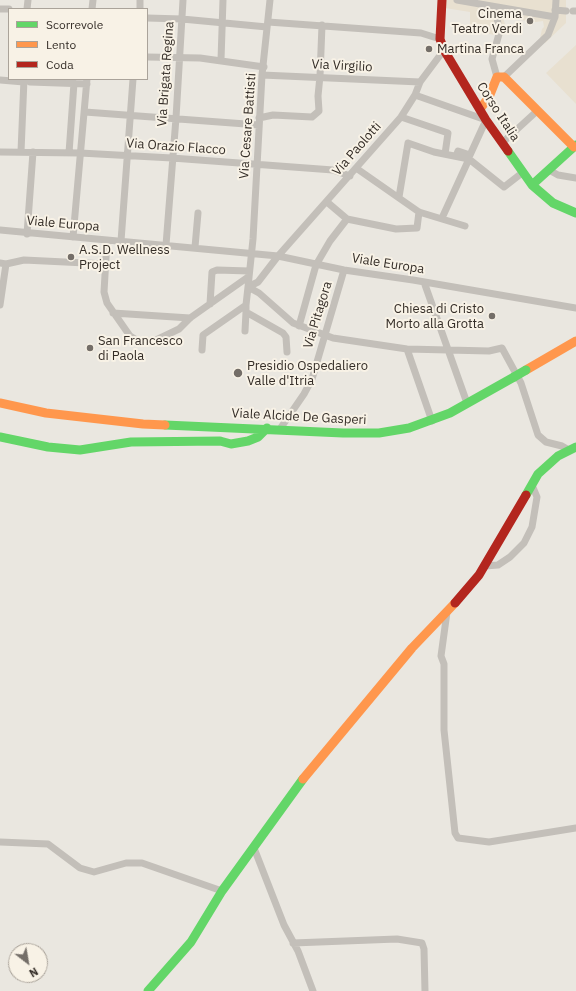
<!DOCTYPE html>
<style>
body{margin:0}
#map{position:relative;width:576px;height:991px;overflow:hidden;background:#eae7e0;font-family:"IBM Plex Sans",sans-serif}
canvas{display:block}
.legend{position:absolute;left:8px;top:8px;width:140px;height:72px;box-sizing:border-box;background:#f8f2e6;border:1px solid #aaa39a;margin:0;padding:5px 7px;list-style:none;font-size:12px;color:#342d27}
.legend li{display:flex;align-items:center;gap:8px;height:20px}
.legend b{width:20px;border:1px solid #aaa39a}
.north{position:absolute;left:8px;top:943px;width:40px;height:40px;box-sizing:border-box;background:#f8f2e6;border:1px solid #aaa39a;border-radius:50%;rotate:149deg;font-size:11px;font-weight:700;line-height:16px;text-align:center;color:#342d27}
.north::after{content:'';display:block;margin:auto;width:14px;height:18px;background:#746e68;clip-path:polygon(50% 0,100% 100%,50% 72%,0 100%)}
</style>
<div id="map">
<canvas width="576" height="991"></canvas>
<ul class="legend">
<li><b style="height:5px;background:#63d668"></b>Scorrevole</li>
<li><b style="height:5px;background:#ff974d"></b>Lento</li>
<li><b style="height:5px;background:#b3261e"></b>Coda</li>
</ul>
<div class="north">N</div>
</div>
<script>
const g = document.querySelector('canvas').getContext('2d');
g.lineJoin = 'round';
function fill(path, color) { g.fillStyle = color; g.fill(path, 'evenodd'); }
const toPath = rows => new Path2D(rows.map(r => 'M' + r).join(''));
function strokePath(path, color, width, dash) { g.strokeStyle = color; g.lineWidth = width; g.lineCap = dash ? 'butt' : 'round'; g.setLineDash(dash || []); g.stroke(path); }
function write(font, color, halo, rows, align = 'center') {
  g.font = font + ' "IBM Plex Sans",sans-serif'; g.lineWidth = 4; g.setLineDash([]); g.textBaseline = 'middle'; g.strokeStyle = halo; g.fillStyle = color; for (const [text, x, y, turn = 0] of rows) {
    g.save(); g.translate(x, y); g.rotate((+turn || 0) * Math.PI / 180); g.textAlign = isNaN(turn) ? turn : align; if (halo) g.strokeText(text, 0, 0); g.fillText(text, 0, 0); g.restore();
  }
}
fill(toPath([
 [446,0,566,0,566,23,545,43,540,38,542,29,544,27,543,21,536,22,512,19,510,16,506,16,503,17,505,24,502,37,470,29,470,12,445,8],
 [576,45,576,104,546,73]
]), '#e8e0d0');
strokePath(toPath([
 [270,0,262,75,253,239,248,287,259,293,293,323,333,338,407,349,489,351,502,348,521,383,538,435,546,442,562,446,569,450],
 [457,0,555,17,556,0],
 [496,7,499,34,492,59,497,77],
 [0,9,9,9],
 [27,9,28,0],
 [92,9,93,0],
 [140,9,140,0],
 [555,10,566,11],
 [573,11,576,11],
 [147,18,182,19,267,27],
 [268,22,421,33,440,39],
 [147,57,200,58,264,67],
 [221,60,223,0],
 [262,75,420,82],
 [504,77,548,35,555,17],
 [0,80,24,82],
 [30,82,87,84],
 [415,95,486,120,470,155,458,151,456,156],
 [85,112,259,125],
 [401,117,448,133,445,154],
 [259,118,273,115,312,117,319,111,318,96,320,76,322,25],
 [502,143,537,111],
 [0,152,80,153,172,158,333,170,350,176],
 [21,152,24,79],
 [69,153,74,83],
 [356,168,419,212,465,226],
 [549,170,558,175,576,178],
 [399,197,408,143,434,152,469,159,504,187,522,173],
 [327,202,347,219,396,229,417,228,419,212],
 [442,218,469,159],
 [0,230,278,256,344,270,413,280,576,308],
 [27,234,33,152],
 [73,237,87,79],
 [107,240,104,292,107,303,130,336,138,341,154,341,179,329,190,318,248,277],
 [121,241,133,79],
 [166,245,176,118,183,0],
 [195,247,198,213],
 [0,263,6,264,24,260,106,264],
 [424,282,467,403],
 [210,304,212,272,217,270,249,271],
 [0,305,6,264],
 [246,305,246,312,283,333,286,337,287,352],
 [113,313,190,318],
 [299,326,316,265,330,241,347,219],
 [245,331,246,312],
 [407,349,432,421],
 [202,350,203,335,246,305,248,287,258,282,278,256,401,117,415,95,420,82,444,50],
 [280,429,304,394,312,379,344,270],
 [485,566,498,565,510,557,524,543,532,527,537,497,532,485],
 [447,612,441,656,444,664,444,730,455,833,458,838,489,842,576,828],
 [0,842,48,844,80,868,94,872,126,863,142,863,222,891],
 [254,848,284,925,298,951,313,991],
 [293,943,397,939,422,943,424,949,425,991]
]), '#c3bfb9', 7);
strokePath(toPath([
 [508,151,532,185,553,203,576,213],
 [532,185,576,145],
 [165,425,343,433,379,433,409,428,450,413,514,377],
 [0,437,48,447,80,450,131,442,220,441],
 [220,441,231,444,248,441,258,437,267,428],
 [526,495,538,474,558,456,576,447],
 [148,991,191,942,222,891,303,779]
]), '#63d668', 9);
strokePath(toPath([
 [480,109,489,97,497,77,504,77,574,147],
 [526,370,576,341],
 [0,403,46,413,143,424,165,425],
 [303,779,412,648,455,603]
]), '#ff974d', 9);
strokePath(toPath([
 [442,0,440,39,444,50,486,120,508,151],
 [455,603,479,575,526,495]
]), '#b3261e', 9);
strokePath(toPath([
 [514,377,526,370]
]), '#63d668', 9);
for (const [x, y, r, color] of [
 [530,21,4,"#746e68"],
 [429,49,4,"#746e68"],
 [71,257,4,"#746e68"],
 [492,316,4,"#746e68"],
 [90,348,4,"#746e68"],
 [238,373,5,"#746e68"]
]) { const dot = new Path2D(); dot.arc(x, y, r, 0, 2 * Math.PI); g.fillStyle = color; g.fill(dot); strokePath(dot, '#f8f2e6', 1.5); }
write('13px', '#342d27', '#f8f2e6', [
 ["Cinema",522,14,"right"],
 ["Teatro Verdi",522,29,"right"],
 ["Martina Franca",437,49],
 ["A.S.D. Wellness",79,250],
 ["Project",79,265],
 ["Chiesa di Cristo",484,309,"right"],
 ["Morto alla Grotta",484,324,"right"],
 ["San Francesco",98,341],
 ["di Paola",98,356],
 ["Presidio Ospedaliero",247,366],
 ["Valle d'Itria",247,381]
], 'left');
write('13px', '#342d27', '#f8f2e6', [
 ["Via Virgilio",342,66,3],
 ["Via Brigata Regina",166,74,-86],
 ["Corso Italia",498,112,57],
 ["Via Cesare Battisti",248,126,-86],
 ["Via Orazio Flacco",176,147,4],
 ["Via Paolotti",357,149,-49],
 ["Viale Europa",63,224,5],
 ["Viale Europa",388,264,9],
 ["Via Pitagora",318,315,-73],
 ["Viale Alcide De Gasperi",299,417,3]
]);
</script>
